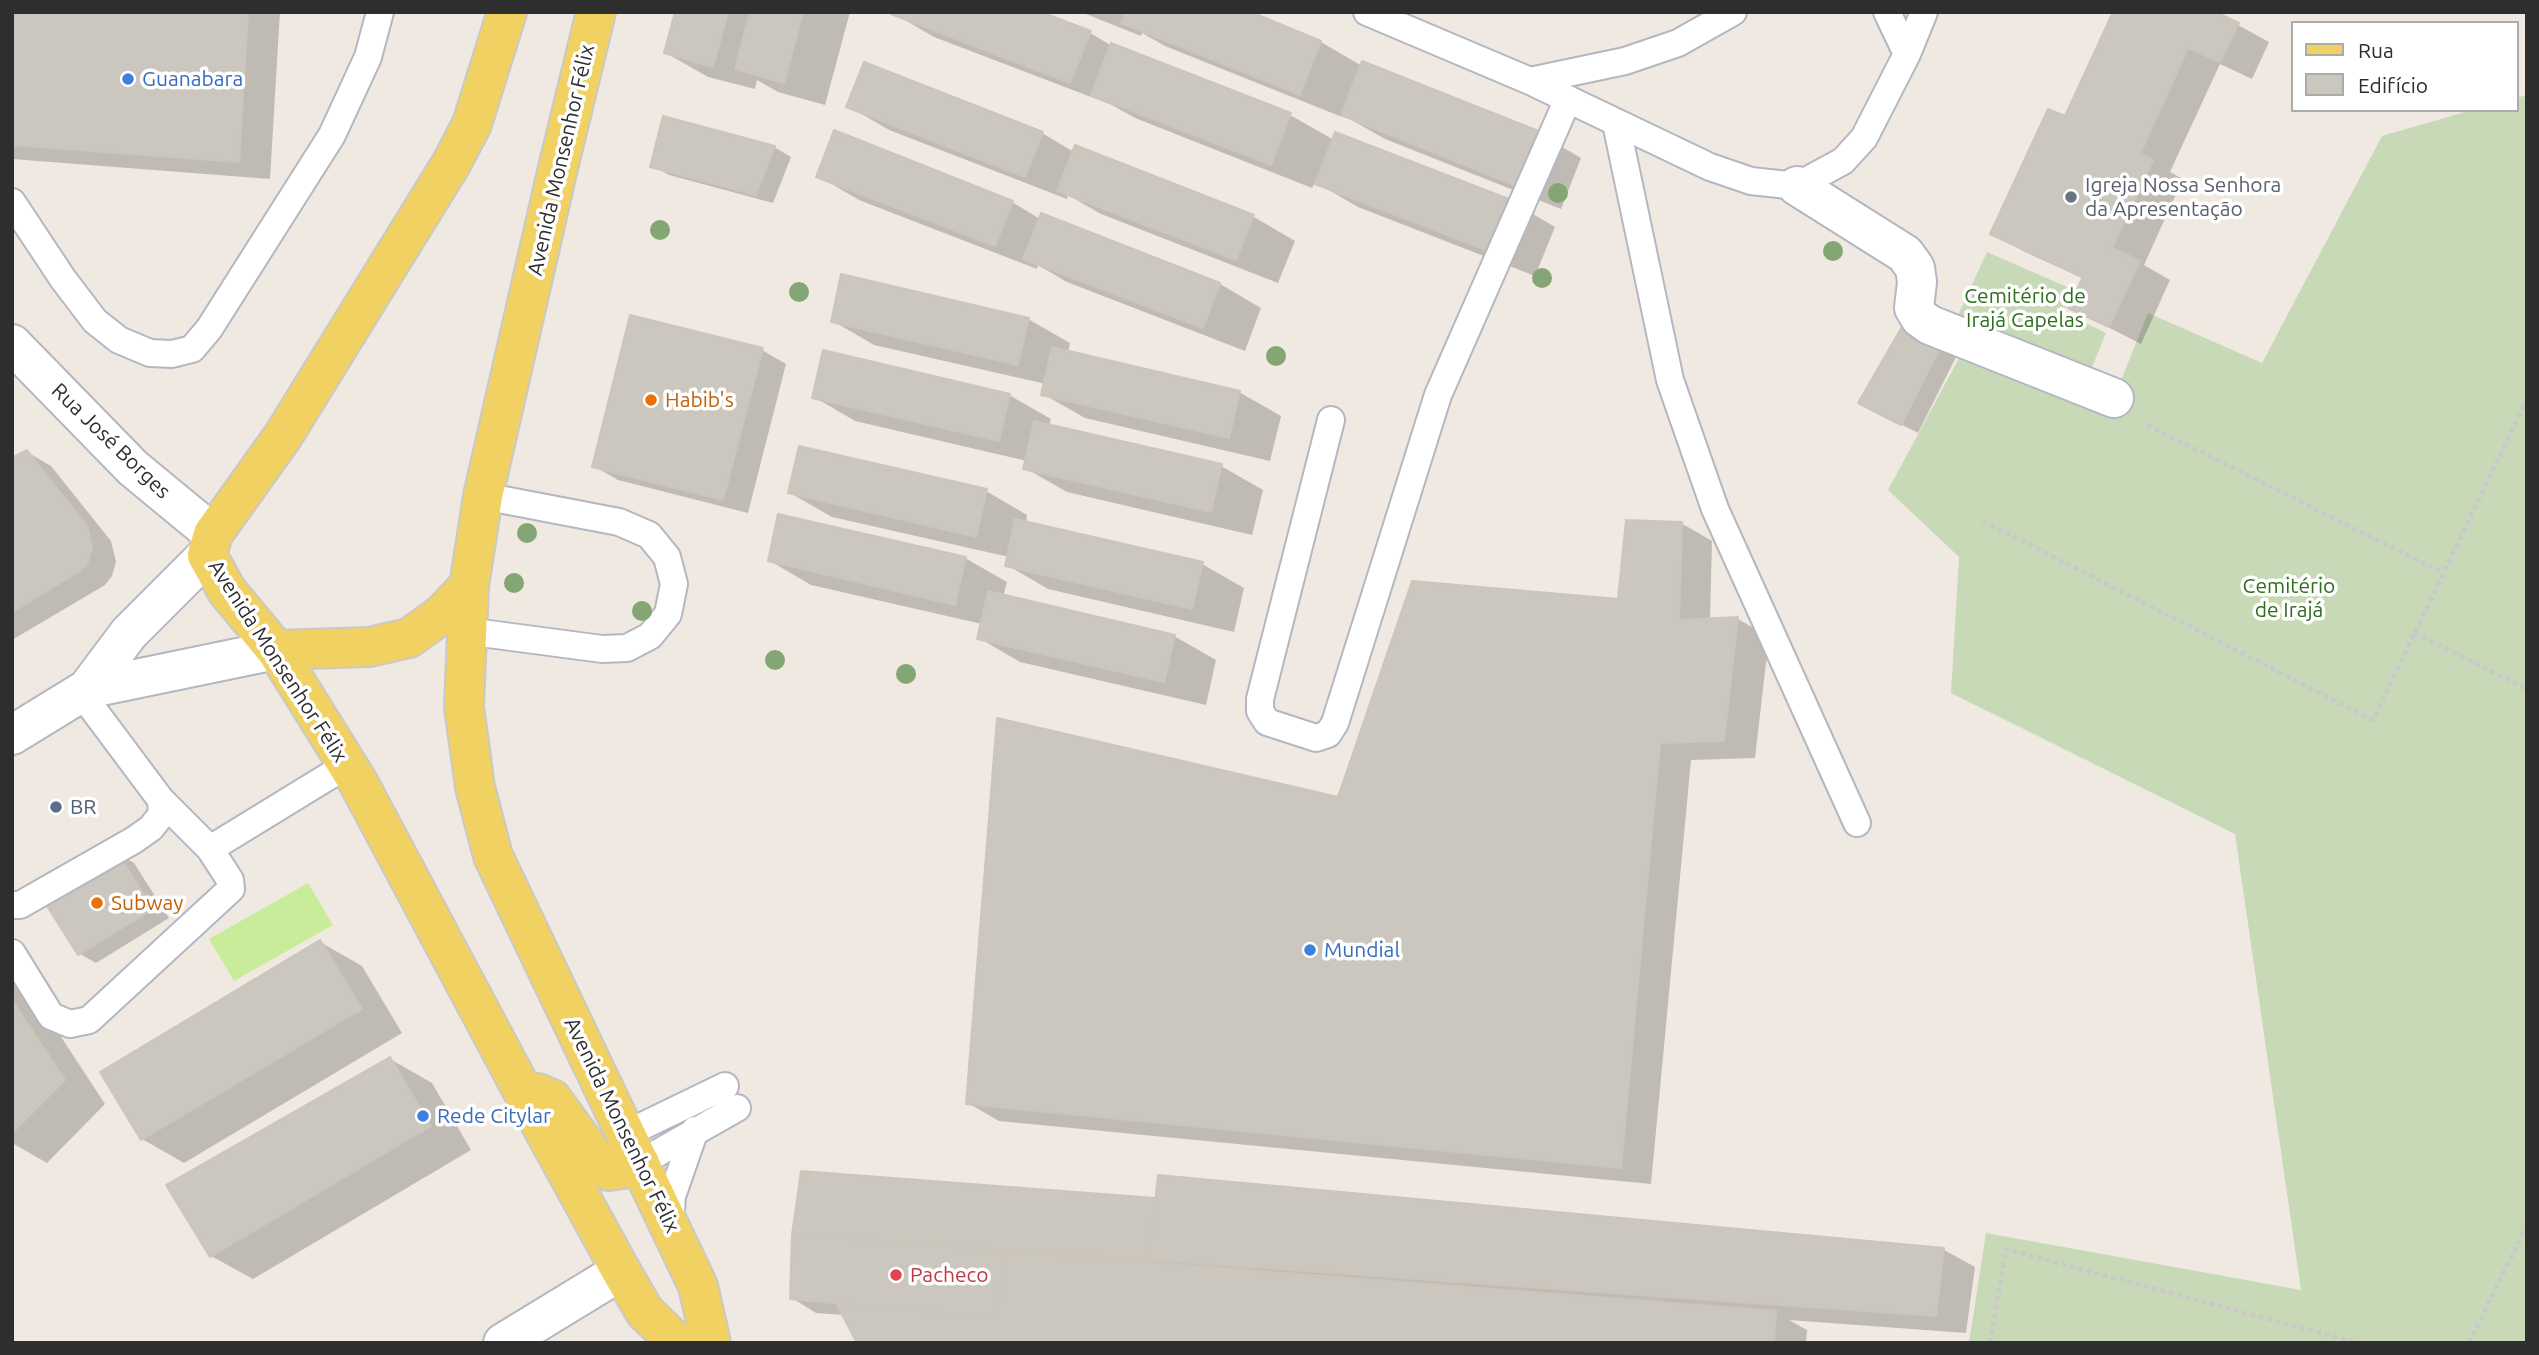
<!DOCTYPE html>
<meta charset="utf-8">
<style>
body{margin:0}
#map{position:relative;width:2539px;height:1355px;overflow:hidden;background:#efe9e1;font-family:Ubuntu,sans-serif}
canvas{display:block}
.frame{position:absolute;inset:0;border:14px solid #2e2e2e;pointer-events:none}
.legend{position:absolute;left:2291px;top:21px;width:228px;height:91px;box-sizing:border-box;background:#fff;border:2px solid #ababab;margin:0;padding:9px 12px;list-style:none;font-size:21px;color:#2e2e2e}
.legend li{display:flex;align-items:center;gap:14px;height:35px}
.legend b{width:35px;border:2px solid #ababab}
</style>
<div id="map">
<canvas width="2539" height="1355"></canvas>
<div class="frame"></div>
<ul class="legend">
<li><b style="height:9px;background:#f2d163"></b>Rua</li>
<li><b style="height:19px;background:#cbc7bf"></b>Edifício</li>
</ul>
</div>
<script>
const g = document.querySelector('canvas').getContext('2d');
g.lineJoin = 'round';
function fill(path, color) { g.fillStyle = color; g.fill(path, 'evenodd'); }
const toPath = rows => new Path2D(rows.map(r => 'M' + r).join(''));
function strokePath(path, color, width, dash) { g.strokeStyle = color; g.lineWidth = width; g.lineCap = dash ? 'butt' : 'round'; g.setLineDash(dash || []); g.stroke(path); }
function write(font, color, halo, rows, align = 'center') {
  g.font = font + ' Ubuntu,sans-serif'; g.lineWidth = 7; g.setLineDash([]); g.textBaseline = 'middle'; g.strokeStyle = halo; g.fillStyle = color; for (const [text, x, y, turn = 0] of rows) {
    g.save(); g.translate(x, y); g.rotate((+turn || 0) * Math.PI / 180); g.textAlign = isNaN(turn) ? turn : align; if (halo) g.strokeText(text, 0, 0); g.fillText(text, 0, 0); g.restore();
  }
}
fill(toPath([
 [2527,95,2527,1343,1969,1343,1986,1233,2301,1290,2235,834,1951,693,1959,557,1888,490,1965,347,2114,398,2148,313,2262,363,2382,136,2472,110,2516,110,2516,98],
 [1987,252,2076,291,2063,312,2106,333,2088,377,1958,315]
]), '#c8d9b8');
fill(toPath([
 [308,883,333,925,234,981,209,939]
]), '#c9ec9a');
fill(toPath([
 [12,12,280,12,270,179,12,159],
 [677,12,850,12,825,105,778,92,757,80,755,89,708,77,666,53],
 [1081,12,1246,12,1321,42,1362,66,1540,134,1581,158,1561,209,1385,139,1343,115,1342,117,1165,46,1142,33,1141,36],
 [2115,12,2238,25,2269,42,2252,79,2220,64,2170,172,2183,179,2144,265,2170,280,2141,344,2071,308,2084,279,2023,251,1992,233,2066,119],
 [893,13,1090,33,1112,46,1290,115,1334,140,1514,203,1555,227,1535,276,1358,207,1315,182,1312,188,1135,118,1112,105,934,37],
 [848,106,1042,133,1074,152,1076,147,1254,217,1295,241,1278,283,1101,214,1068,195,1067,199,889,130],
 [774,147,791,157,773,203,669,175,652,166],
 [818,176,1012,202,1040,219,1042,215,1220,284,1261,308,1245,351,1067,282,1038,265,1037,269,859,200],
 [1028,319,1070,343,1068,353,1239,392,1281,416,1270,461,1085,418,1043,394,1046,384,874,345,833,321],
 [1903,327,1957,355,1918,433,1877,412],
 [762,350,786,364,748,513,618,480,594,466],
 [1009,395,1051,419,1049,427,1221,466,1263,490,1252,535,1067,492,1025,468,1027,461,855,421,814,397],
 [27,452,51,466,111,541,116,562,112,576,105,585,12,640,12,460],
 [986,491,1027,515,1026,523,1202,564,1244,588,1234,632,1048,589,1007,565,1009,557,832,517,790,493],
 [1681,523,1712,541,1710,620,1738,619,1769,637,1755,758,1691,760,1651,1184,999,1121,968,1103,1340,799,1619,601],
 [965,558,1007,582,1003,597,1174,636,1216,660,1206,705,1020,662,979,638,982,624,811,585,770,561],
 [117,854,134,863,169,918,96,963,80,954],
 [320,942,362,966,402,1033,184,1163,142,1139],
 [12,962,105,1104,47,1163,12,1143],
 [390,1059,432,1083,471,1150,253,1279,211,1256],
 [802,1173,1157,1202,1159,1177,1944,1250,1975,1267,1966,1333,1789,1320,1807,1330,1806,1343,859,1343,844,1315,816,1313,792,1298,793,1235]
]), '#0003');
const building = toPath([
 [12,12,248,12,239,162,12,145,12,12],
 [675,12,728,12,713,67,664,53,675,12],
 [750,12,803,12,784,83,735,69,750,12],
 [892,12,1041,12,1091,31,1070,83,891,14,892,12],
 [1125,12,1251,12,1321,41,1300,95,1121,23,1125,12],
 [2113,12,2215,12,2239,23,2220,62,2188,48,2140,154,2153,160,2112,248,2140,261,2109,327,2068,308,2083,277,1990,234,2048,109,2065,116,2113,12],
 [1111,43,1291,113,1271,165,1091,95,1111,43],
 [1362,61,1541,132,1519,187,1341,115,1362,61],
 [864,62,1043,132,1025,177,846,107,864,62],
 [663,116,775,146,756,195,650,167,663,116],
 [834,130,1013,201,995,246,816,177,834,130],
 [1335,132,1514,201,1494,253,1315,184,1335,132],
 [1075,145,1254,215,1236,260,1057,191,1075,145],
 [1041,213,1220,283,1203,328,1023,259,1041,213],
 [841,274,1029,318,1018,365,831,322,841,274],
 [630,315,763,348,723,500,592,467,630,315],
 [1903,325,1942,344,1901,425,1858,403,1903,325],
 [1052,347,1240,391,1229,438,1041,395,1052,347],
 [823,350,1010,394,999,441,812,398,823,350],
 [1034,421,1222,464,1211,512,1023,469,1034,421],
 [799,446,987,489,976,537,788,493,799,446],
 [27,450,87,526,92,547,88,562,80,571,12,612,12,458,27,450],
 [778,514,966,557,955,605,768,561,778,514],
 [1015,519,1203,562,1192,609,1005,566,1015,519],
 [1626,520,1682,522,1679,620,1738,617,1724,741,1660,743,1621,1168,966,1104,997,718,1338,797,1412,581,1618,599,1626,520],
 [988,591,1175,635,1164,682,977,639,988,591],
 [117,852,153,909,78,955,42,898,117,852],
 [320,940,362,1009,141,1140,100,1072,320,940],
 [12,1000,65,1080,12,1133,12,1000],
 [390,1057,431,1126,210,1257,166,1185,390,1057],
 [801,1171,1155,1198,1149,1260,792,1235,801,1171],
 [1158,1175,1944,1248,1936,1316,1149,1260,1158,1175],
 [792,1235,1003,1251,998,1318,790,1299,792,1235],
 [1003,1251,1776,1311,1774,1343,857,1343,836,1303,998,1318,1003,1251]
]);
fill(building, '#cbc7bf');
strokePath(building, '#cbc5ba', 2);
const lane = toPath([
 [1367,12,1530,81,1710,167,1751,181,1797,186,1843,161,1864,138,1907,54,1924,12],
 [1887,12,1907,54],
 [1530,81,1625,61,1678,43,1733,12],
 [1616,123,1670,380,1715,509,1857,823],
 [12,202,63,279,95,321,119,340,150,353,172,354,192,349,209,329,332,135,368,57,380,12],
 [1331,420,1260,699,1260,711,1267,722,1316,738,1328,734,1335,723,1438,395,1568,99],
 [466,631,602,649,627,648,650,636,668,614,674,584,667,557,649,535,619,522,483,496],
 [210,849,347,765],
 [12,905,20,905,134,840,151,828,162,814,161,800,81,693],
 [12,953,51,1016,70,1024,89,1020,231,889,230,880,210,849,161,800],
 [626,1134,725,1086],
 [640,1163,737,1108],
 [670,1225,672,1196,695,1130]
]);
const street = toPath([
 [1797,186,1905,254,1915,268,1917,282,1914,308,1920,318,1930,325,2114,398],
 [12,344,133,468,213,534],
 [503,1343,621,1271]
]);
const secondary = toPath([
 [87,689,276,650],
 [12,735,87,689,129,633,207,555]
]);
const primary = toPath([
 [507,12,472,124,451,164,283,436,213,534,207,555,227,591,276,650,358,782,522,1090,621,1271,645,1312,677,1343],
 [596,12,557,172,483,496,469,586,464,707,475,787,493,856,698,1286,711,1343],
 [276,650,369,647,409,638,441,615,469,586],
 [538,1093,552,1099,600,1165,609,1171,623,1169,640,1163]
]);
strokePath(lane, '#b4b7c1', 30);
strokePath(street, '#b4b7c1', 42);
strokePath(secondary, '#b4b7c1', 42);
strokePath(primary, '#c9c9c9', 42);
strokePath(toPath([
 [2147,425,2443,573],
 [1983,521,2373,720,2527,399],
 [2414,633,2527,689],
 [1990,1343,2006,1249,2358,1343],
 [2469,1343,2527,1225]
]), '#c9c9c9', 4.5, [5, 3.5]);
strokePath(lane, '#fff', 26);
strokePath(street, '#fff', 38);
strokePath(secondary, '#fff', 38);
strokePath(primary, '#f2d163', 38);
g.fillStyle = '#84a574';
for (const [x, y] of [
 [1558,193],
 [660,230],
 [1833,251],
 [1542,278],
 [799,292],
 [1276,356],
 [527,533],
 [514,583],
 [642,611],
 [775,660],
 [906,674]
]) { g.beginPath(); g.arc(x, y, 10, 0, 2 * Math.PI); g.fill(); }
for (const [x, y, r, color] of [
 [128,79,7,"#3f7fe0"],
 [2071,197,7,"#6b7280"],
 [651,400,7,"#e8710a"],
 [56,807,7,"#5c6f8a"],
 [97,903,7,"#e8710a"],
 [1310,950,7,"#3f7fe0"],
 [423,1116,7,"#3f7fe0"],
 [896,1275,7,"#e0444e"]
]) { const dot = new Path2D(); dot.arc(x, y, r, 0, 2 * Math.PI); g.fillStyle = color; g.fill(dot); strokePath(dot, '#fff', 2.5); }
write('21px', '#366cbe', '#fff', [
 ["Guanabara",142,79],
 ["Mundial",1324,950],
 ["Rede Citylar",437,1116]
], 'left');
write('21px', '#2e2e2e', '#fff', [
 ["Avenida Monsenhor Félix",561,160,-77],
 ["Rua José Borges",111,441,44],
 ["Avenida Monsenhor Félix",278,661,57],
 ["Avenida Monsenhor Félix",622,1125,64]
]);
write('21px', '#5b616d', '#fff', [
 ["Igreja Nossa Senhora",2085,185],
 ["da Apresentação",2085,209]
], 'left');
write('21px', '#2c6e1b', '#fff', [
 ["Cemitério de",2025,296],
 ["Irajá Capelas",2025,320],
 ["Cemitério",2289,586],
 ["de Irajá",2289,610]
]);
write('21px', '#c56008', '#fff', [
 ["Habib's",665,400],
 ["Subway",111,903]
], 'left');
write('21px', '#4e5e75', '#fff', [
 ["BR",70,807]
], 'left');
write('21px', '#be3a42', '#fff', [
 ["Pacheco",910,1275]
], 'left');
</script>
